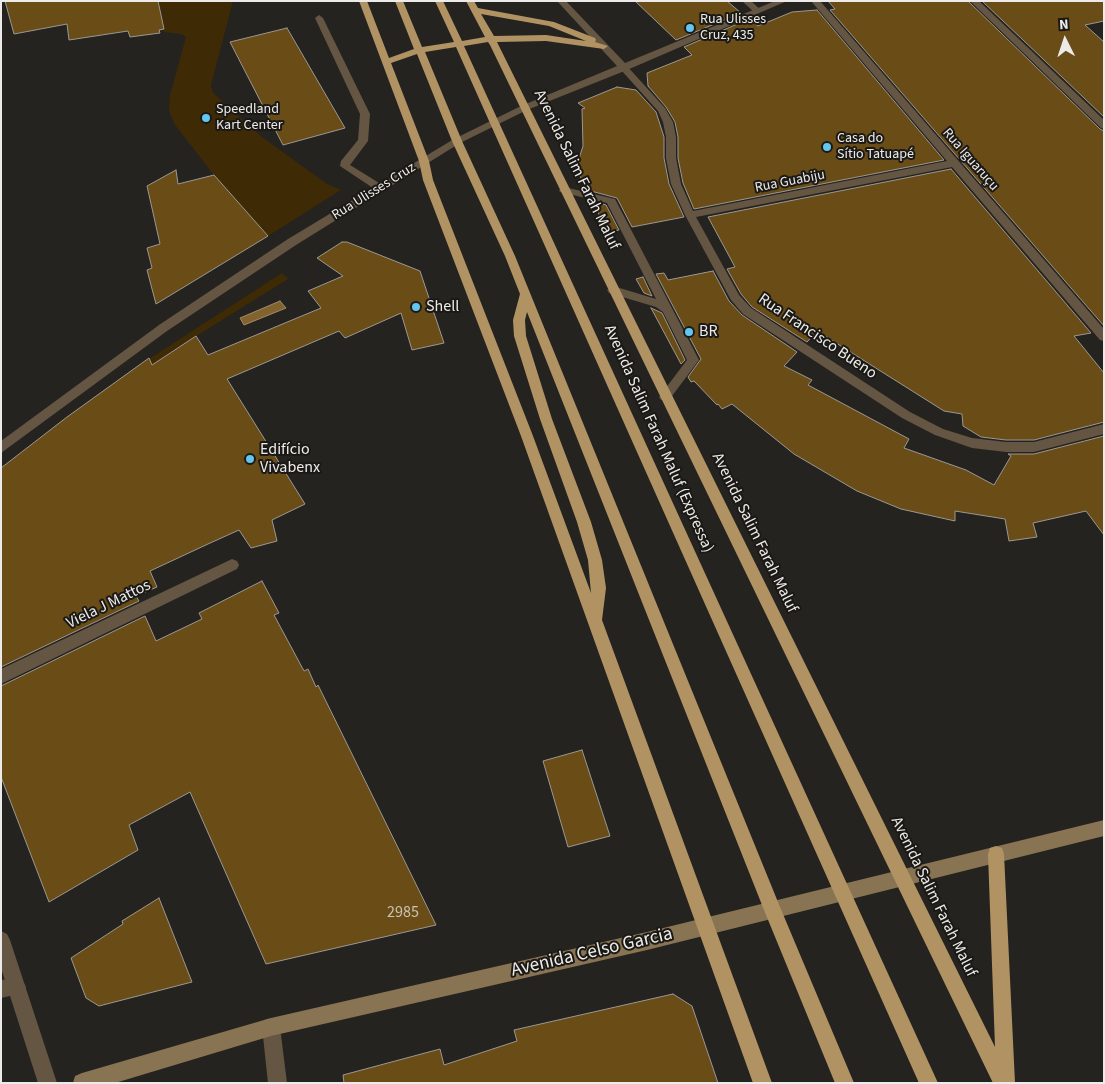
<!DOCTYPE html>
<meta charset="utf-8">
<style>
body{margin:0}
#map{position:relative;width:1105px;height:1084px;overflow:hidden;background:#252320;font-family:"Source Sans 3",sans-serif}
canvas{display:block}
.frame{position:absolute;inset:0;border:2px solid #edebe9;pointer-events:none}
.north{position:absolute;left:1040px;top:15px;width:50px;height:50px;-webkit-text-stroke:4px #1b1916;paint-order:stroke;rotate:356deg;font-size:14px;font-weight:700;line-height:20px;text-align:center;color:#edebe9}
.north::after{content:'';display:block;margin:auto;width:18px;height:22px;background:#edebe9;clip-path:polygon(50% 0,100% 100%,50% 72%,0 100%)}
</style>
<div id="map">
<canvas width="1105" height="1084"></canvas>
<div class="frame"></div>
<div class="north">N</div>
</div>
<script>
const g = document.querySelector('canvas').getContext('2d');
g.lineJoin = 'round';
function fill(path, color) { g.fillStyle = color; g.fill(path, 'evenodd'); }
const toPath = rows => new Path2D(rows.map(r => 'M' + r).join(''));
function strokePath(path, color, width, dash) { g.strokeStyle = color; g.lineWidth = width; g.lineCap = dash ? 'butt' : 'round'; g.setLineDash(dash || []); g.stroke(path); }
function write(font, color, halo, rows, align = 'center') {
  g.font = font + ' "Source Sans 3",sans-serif'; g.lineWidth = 4; g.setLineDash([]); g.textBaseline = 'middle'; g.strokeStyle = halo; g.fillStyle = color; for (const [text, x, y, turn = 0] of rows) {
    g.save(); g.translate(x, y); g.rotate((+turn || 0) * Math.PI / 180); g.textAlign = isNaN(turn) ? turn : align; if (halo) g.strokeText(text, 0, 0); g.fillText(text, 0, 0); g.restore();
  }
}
fill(toPath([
 [159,1,233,1,211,85,213,93,262,137,327,184,341,190,268,236,214,175,175,125,169,111,170,95,186,37,181,34,164,32],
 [282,273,288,279,169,353,174,366,157,373,149,359]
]), '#3e2a05');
const water = toPath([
 [280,301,286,308,244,325,240,318,280,301]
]);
fill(water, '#82632f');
strokePath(water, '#a28c67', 1);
const building = toPath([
 [5,1,158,1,164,29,159,30,160,33,130,37,128,31,69,40,67,24,14,34,5,1],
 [635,1,727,1,741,13,676,40,635,1],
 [828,1,968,1,1100,129,1104,131,1104,326,830,10,835,9,828,1],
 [982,1,1104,1,1104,21,1085,25,1104,42,1104,117,982,1],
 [817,10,944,160,694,209,683,183,678,158,678,137,675,122,666,107,648,86,647,73,692,55,684,47,749,19,758,26,792,12,817,10],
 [287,28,345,128,283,145,230,42,287,28],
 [617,87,636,90,656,112,664,137,664,158,669,184,684,217,632,227,617,198,587,190,576,168,583,146,582,109,585,108,578,103,617,87],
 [951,169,1091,333,1074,336,1104,373,1104,422,1034,440,1006,440,981,437,963,426,962,414,944,411,817,331,807,342,752,307,741,294,727,269,735,267,708,217,951,169],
 [176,170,178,184,214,175,268,236,156,304,147,270,152,268,147,248,160,244,147,186,176,170],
 [592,201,606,205,619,230,608,232,592,201],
 [342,242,347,242,420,271,444,343,412,350,401,313,345,338,339,331,227,379,305,504,272,520,277,541,251,548,239,530,208,544,150,571,157,587,136,596,139,601,1,667,1,468,67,417,149,358,152,365,196,336,208,355,321,308,308,291,343,276,317,258,342,242],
 [713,271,729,301,742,315,797,352,784,366,812,380,808,385,909,439,904,448,966,470,994,485,1011,456,1008,454,1034,454,1104,436,1104,535,1086,511,1033,523,1037,537,1009,541,1005,519,955,511,955,521,901,509,857,491,794,454,732,404,722,409,718,404,717,405,694,381,691,382,688,377,701,359,656,274,664,273,668,280,713,271],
 [643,277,652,296,644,293,636,279,643,277],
 [651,308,662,313,685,360,681,364,651,308],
 [262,581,279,613,274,615,304,671,308,669,316,687,318,685,436,925,266,964,190,792,129,825,138,850,49,902,1,777,1,686,145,616,156,641,202,619,199,613,262,581],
 [582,750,610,836,568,847,543,761,582,750],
 [159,898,192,982,99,1006,86,998,71,958,123,924,122,921,159,898],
 [673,994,692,1006,718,1083,344,1083,343,1075,440,1049,444,1065,517,1041,514,1030,673,994]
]);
fill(building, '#6a4c16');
strokePath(building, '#9b9894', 1);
fill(toPath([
 [319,15,323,18,370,114,368,141,350,165,384,186,385,188,384,190,376,190,340,166,341,161,358,140,360,114,315,18,319,15],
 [564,187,615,199,699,360,669,400,661,400,659,397,687,360,663,312,656,307,609,293,607,290,613,286,656,299,607,203,560,192,559,190,564,187],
 [17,978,23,981,26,987,23,993,1,998,1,980,17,978]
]), '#645642');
fill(toPath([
 [742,1,751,1,762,11,755,13,742,1],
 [811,1,820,1,1104,329,1104,341,1100,340,952,167,696,217,739,295,751,308,910,412,943,429,972,438,1006,442,1034,442,1104,424,1104,434,1034,452,1006,452,972,448,935,435,902,418,743,314,731,300,685,215,671,184,666,158,666,137,663,122,658,111,621,70,621,66,627,66,665,108,673,122,676,137,676,158,681,184,693,211,947,161,811,1],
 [970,1,979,1,1104,120,1104,129,1101,128,970,1],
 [232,559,237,561,239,565,237,569,1,684,1,669,232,559],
 [271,1018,278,1020,280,1027,287,1083,268,1083,262,1027,264,1020,271,1018]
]), '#645642');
fill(toPath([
 [557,1,566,1,625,63,775,1,787,1,627,70,527,110,460,143,296,245,167,331,1,453,1,441,159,325,288,239,454,139,521,106,617,66,557,1],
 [1,931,7,934,10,940,57,1083,38,1083,1,968,1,931]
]), '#645642');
fill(toPath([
 [1104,820,1104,836,647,950,271,1036,115,1083,73,1083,75,1076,82,1073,271,1018,647,932,1104,820]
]), '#887352');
fill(toPath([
 [359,1,367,1,389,58,414,49,395,1,403,1,422,47,454,42,435,1,443,1,462,41,485,37,466,1,474,1,478,8,554,22,595,38,596,40,595,42,608,46,604,49,546,41,497,42,995,1047,988,854,990,848,996,846,1002,848,1004,854,1015,1083,993,1083,490,45,488,42,464,46,938,1083,919,1083,456,47,425,52,462,141,515,256,780,907,854,1083,835,1083,764,910,527,312,525,320,526,336,552,419,591,522,602,560,606,588,602,620,772,1083,753,1083,521,436,423,180,419,161,359,1],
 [481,14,549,26,586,41,546,35,494,36,481,14],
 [417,54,452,141,505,256,520,294,513,320,514,336,540,419,577,522,588,560,591,593,533,436,433,180,429,161,391,63,417,54]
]), '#b19363');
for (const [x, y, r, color] of [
 [690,28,5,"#64c5ee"],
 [206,118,5,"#64c5ee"],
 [827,147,5,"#64c5ee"],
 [416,307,5,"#64c5ee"],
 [689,332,5,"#64c5ee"],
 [250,459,5,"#64c5ee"]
]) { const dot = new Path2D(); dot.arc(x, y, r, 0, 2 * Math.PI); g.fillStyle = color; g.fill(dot); strokePath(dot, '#1b1916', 2); }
write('14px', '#edebe9', '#1b1916', [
 ["Rua Ulisses",700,20],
 ["Cruz, 435",700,36],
 ["Speedland",216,110],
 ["Kart Center",216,126],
 ["Casa do",837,139],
 ["Sítio Tatuapé",837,155]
], 'left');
write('14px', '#edebe9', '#1b1916', [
 ["Rua Iguaruçu",970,160,49],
 ["Rua Guabiju",790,182,-11],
 ["Rua Ulisses Cruz",374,192,-32]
]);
write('16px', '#edebe9', '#1b1916', [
 ["Avenida Salim Farah Maluf",576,170,64],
 ["Rua Francisco Bueno",817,337,34],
 ["Avenida Salim Farah Maluf (Expressa)",658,439,66],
 ["Avenida Salim Farah Maluf",754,533,64],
 ["Viela J Mattos",109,605,-26],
 ["Avenida Salim Farah Maluf",933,897,64]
]);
write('16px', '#edebe9', '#1b1916', [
 ["Shell",426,307],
 ["BR",699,332],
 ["Edifício",260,450],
 ["Vivabenx",260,468]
], 'left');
write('16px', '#ccc3b4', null, [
 ["2985",403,913]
]);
write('19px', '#edebe9', '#1b1916', [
 ["Avenida Celso Garcia",592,953,-13]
]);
</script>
